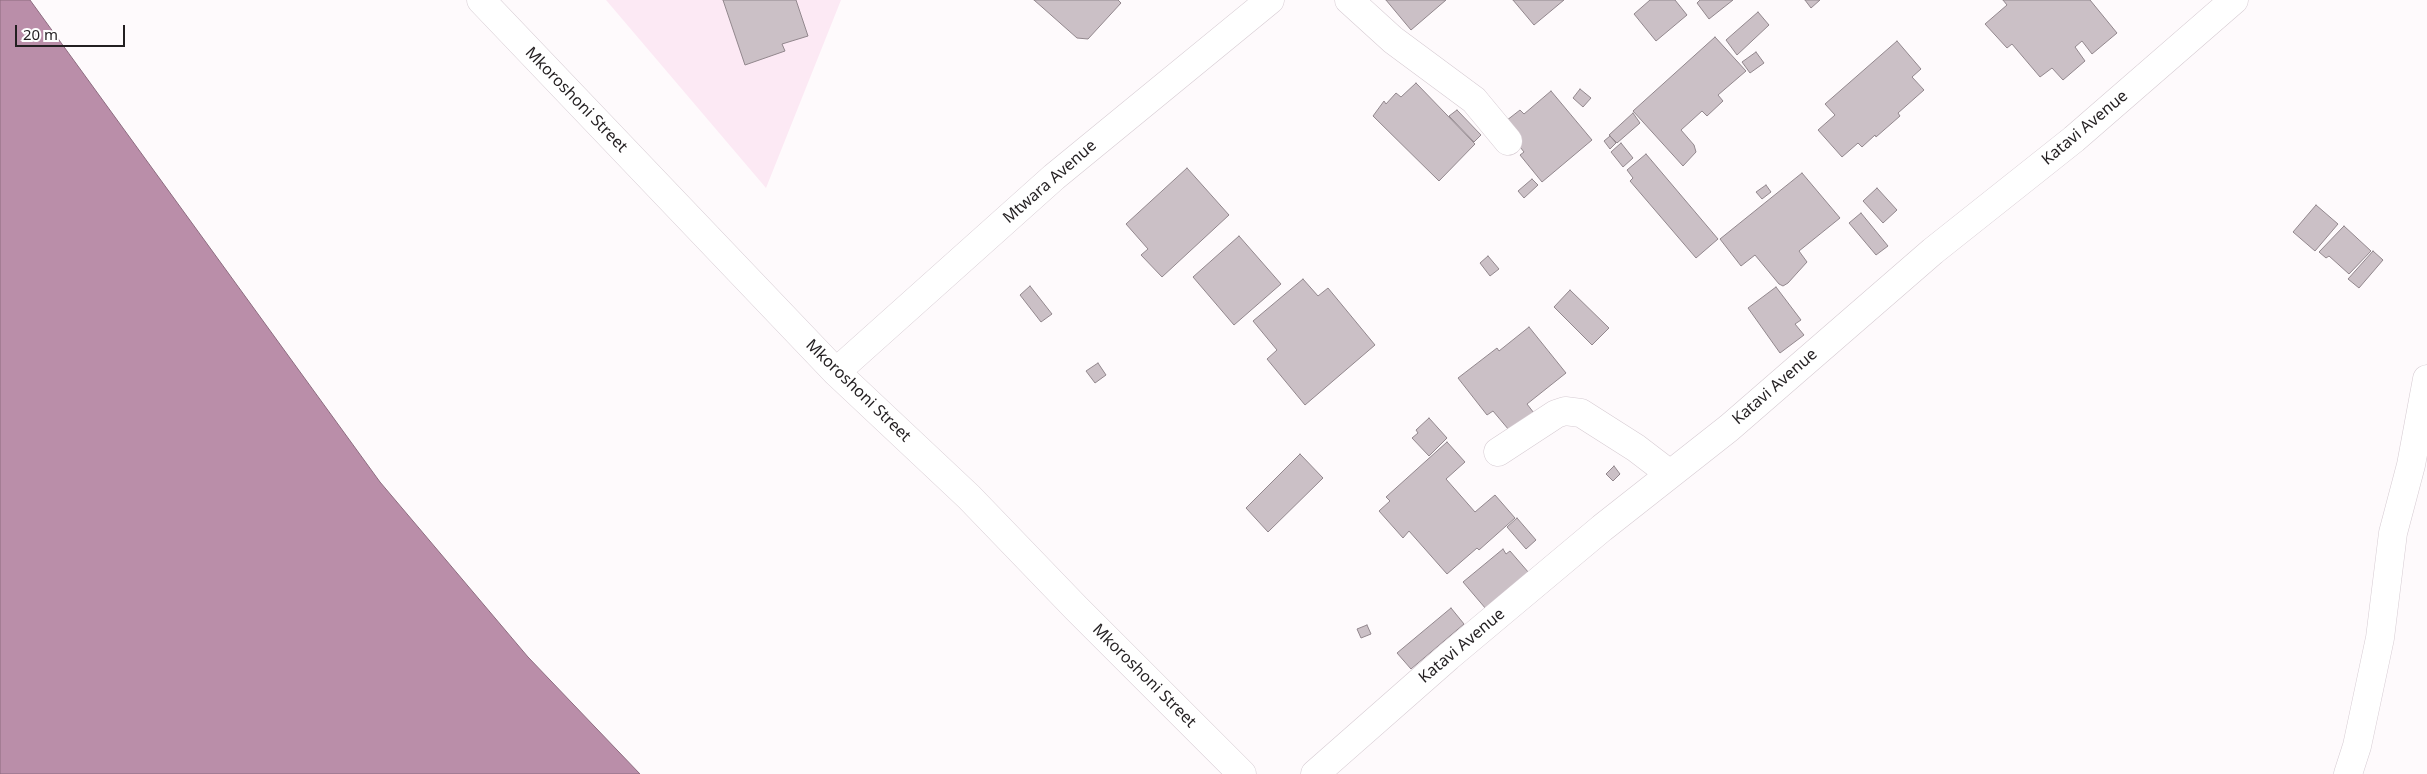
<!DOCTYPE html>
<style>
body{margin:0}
#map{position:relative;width:2427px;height:774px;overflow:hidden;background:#fefafc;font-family:"Noto Sans",sans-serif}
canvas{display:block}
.scale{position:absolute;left:15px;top:25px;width:110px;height:22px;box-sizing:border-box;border:2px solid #231f21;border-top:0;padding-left:6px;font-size:15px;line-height:18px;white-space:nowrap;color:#231f21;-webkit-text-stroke:4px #fff;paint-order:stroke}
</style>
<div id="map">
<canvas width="2427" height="774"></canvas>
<div class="scale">20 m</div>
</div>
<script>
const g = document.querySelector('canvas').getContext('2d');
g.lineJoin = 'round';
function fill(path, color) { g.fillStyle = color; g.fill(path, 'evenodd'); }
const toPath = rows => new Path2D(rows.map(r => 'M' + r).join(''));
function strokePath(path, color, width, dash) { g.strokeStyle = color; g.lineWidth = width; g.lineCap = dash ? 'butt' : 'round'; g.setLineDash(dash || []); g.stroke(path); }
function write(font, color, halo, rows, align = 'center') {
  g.font = font + ' "Noto Sans",sans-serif'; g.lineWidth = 5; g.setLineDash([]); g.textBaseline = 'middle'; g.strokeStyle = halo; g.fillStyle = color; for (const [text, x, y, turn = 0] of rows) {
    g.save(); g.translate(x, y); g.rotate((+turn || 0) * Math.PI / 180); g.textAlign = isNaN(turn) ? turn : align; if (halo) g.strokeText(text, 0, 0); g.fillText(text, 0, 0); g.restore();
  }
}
fill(toPath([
 [606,0,841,0,766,188]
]), '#fce9f4');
const water = toPath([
 [0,0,30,0,380,482,528,657,640,774,0,774,0,0]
]);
fill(water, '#ba8ea9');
strokePath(water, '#8d6d80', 1);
const building = toPath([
 [723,0,796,0,808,36,782,44,785,51,745,65,723,0],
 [1034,0,1118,0,1121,3,1088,39,1077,38,1034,0],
 [1386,0,1446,0,1411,30,1386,0],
 [1513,0,1564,0,1534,25,1513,0],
 [1650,0,1675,0,1687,15,1656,41,1634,14,1650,0],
 [1700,0,1733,0,1709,19,1697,3,1700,0],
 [1805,0,1820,0,1811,8,1805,0],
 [2003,0,2090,0,2117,33,2092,54,2082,41,2075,47,2085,61,2063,80,2052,68,2040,77,2012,44,2007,48,1985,24,2007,5,2003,0],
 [1758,12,1769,25,1737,55,1726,40,1758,12],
 [1715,37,1746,71,1718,95,1723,101,1707,116,1702,111,1681,130,1694,145,1696,152,1683,166,1633,111,1715,37],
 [1897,41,1921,69,1912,77,1924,90,1898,113,1900,116,1876,137,1875,135,1862,147,1858,143,1842,157,1818,130,1835,115,1825,104,1897,41],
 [1756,52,1764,63,1750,73,1742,62,1756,52],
 [1416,83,1475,144,1439,181,1373,116,1384,101,1386,104,1396,93,1401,97,1416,83],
 [1580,89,1591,98,1583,107,1573,98,1580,89],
 [1551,91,1592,140,1542,182,1520,155,1524,152,1502,124,1520,110,1524,114,1551,91],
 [1457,110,1481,135,1474,142,1449,116,1457,110],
 [1633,113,1640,123,1617,143,1609,135,1633,113],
 [1610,136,1616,143,1610,149,1604,141,1610,136],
 [1621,143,1633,158,1623,167,1611,152,1621,143],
 [1646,154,1718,239,1696,258,1630,181,1633,178,1627,170,1646,154],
 [1187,168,1229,215,1162,277,1141,255,1148,249,1126,224,1187,168],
 [1802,173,1840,218,1799,251,1807,262,1788,283,1783,286,1779,284,1755,255,1741,266,1720,239,1802,173],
 [1532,179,1538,185,1524,198,1518,191,1532,179],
 [1766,185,1771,192,1762,199,1756,192,1766,185],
 [1877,188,1897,210,1883,223,1863,201,1877,188],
 [2316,205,2338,224,2315,251,2293,232,2316,205],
 [1861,213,1888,246,1876,255,1849,223,1861,213],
 [2344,226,2371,251,2349,274,2329,256,2326,258,2319,252,2344,226],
 [1239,236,1281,284,1234,325,1193,277,1239,236],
 [2373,251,2383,260,2359,288,2348,279,2373,251],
 [1488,256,1499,269,1490,276,1480,263,1488,256],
 [1303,279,1318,296,1328,288,1375,345,1305,405,1267,359,1277,350,1253,321,1303,279],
 [1030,286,1052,314,1041,322,1020,295,1030,286],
 [1776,287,1801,320,1795,324,1804,335,1780,353,1748,308,1776,287],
 [1570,290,1609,328,1592,345,1554,307,1570,290],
 [1529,327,1566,373,1527,404,1537,417,1514,436,1493,411,1487,415,1458,378,1497,348,1499,351,1529,327],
 [1098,363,1106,375,1095,383,1086,371,1098,363],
 [1429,418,1447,438,1429,456,1412,438,1418,433,1416,430,1429,418],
 [1447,442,1465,462,1446,479,1475,512,1495,495,1515,518,1479,550,1477,548,1447,574,1409,531,1403,538,1379,511,1390,501,1386,497,1447,442],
 [1300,454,1323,478,1268,532,1246,508,1300,454],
 [1614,466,1620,474,1613,481,1606,474,1614,466],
 [1517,518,1536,540,1526,549,1507,527,1517,518],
 [1503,549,1506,554,1510,551,1529,573,1486,609,1463,582,1503,549],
 [1451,608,1464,624,1411,669,1397,653,1451,608],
 [1367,625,1371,634,1361,638,1357,629,1367,625]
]);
fill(building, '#cbc0c6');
strokePath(building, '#92878d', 1);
const minor = toPath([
 [481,0,836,372,969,497,1076,608,1242,774],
 [1349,0,1393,40,1474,100,1508,141],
 [836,372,1054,177,1270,0],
 [1498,452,1556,414,1565,411,1581,413,1636,448,1670,474],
 [1315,774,1448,657,1602,528,1729,428,1933,251,2074,139,2234,0],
 [2348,774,2357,746,2380,638,2393,533,2411,465,2427,379]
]);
strokePath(minor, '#d6cbd2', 29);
strokePath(minor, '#fff', 28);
write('16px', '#231f21', '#fff', [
 ["Mkoroshoni Street",576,100,46],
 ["Katavi Avenue",2085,128,-40],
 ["Mtwara Avenue",1050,182,-41],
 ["Katavi Avenue",1775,387,-41],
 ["Mkoroshoni Street",858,391,44],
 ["Katavi Avenue",1462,646,-40],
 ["Mkoroshoni Street",1144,676,45]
]);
</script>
